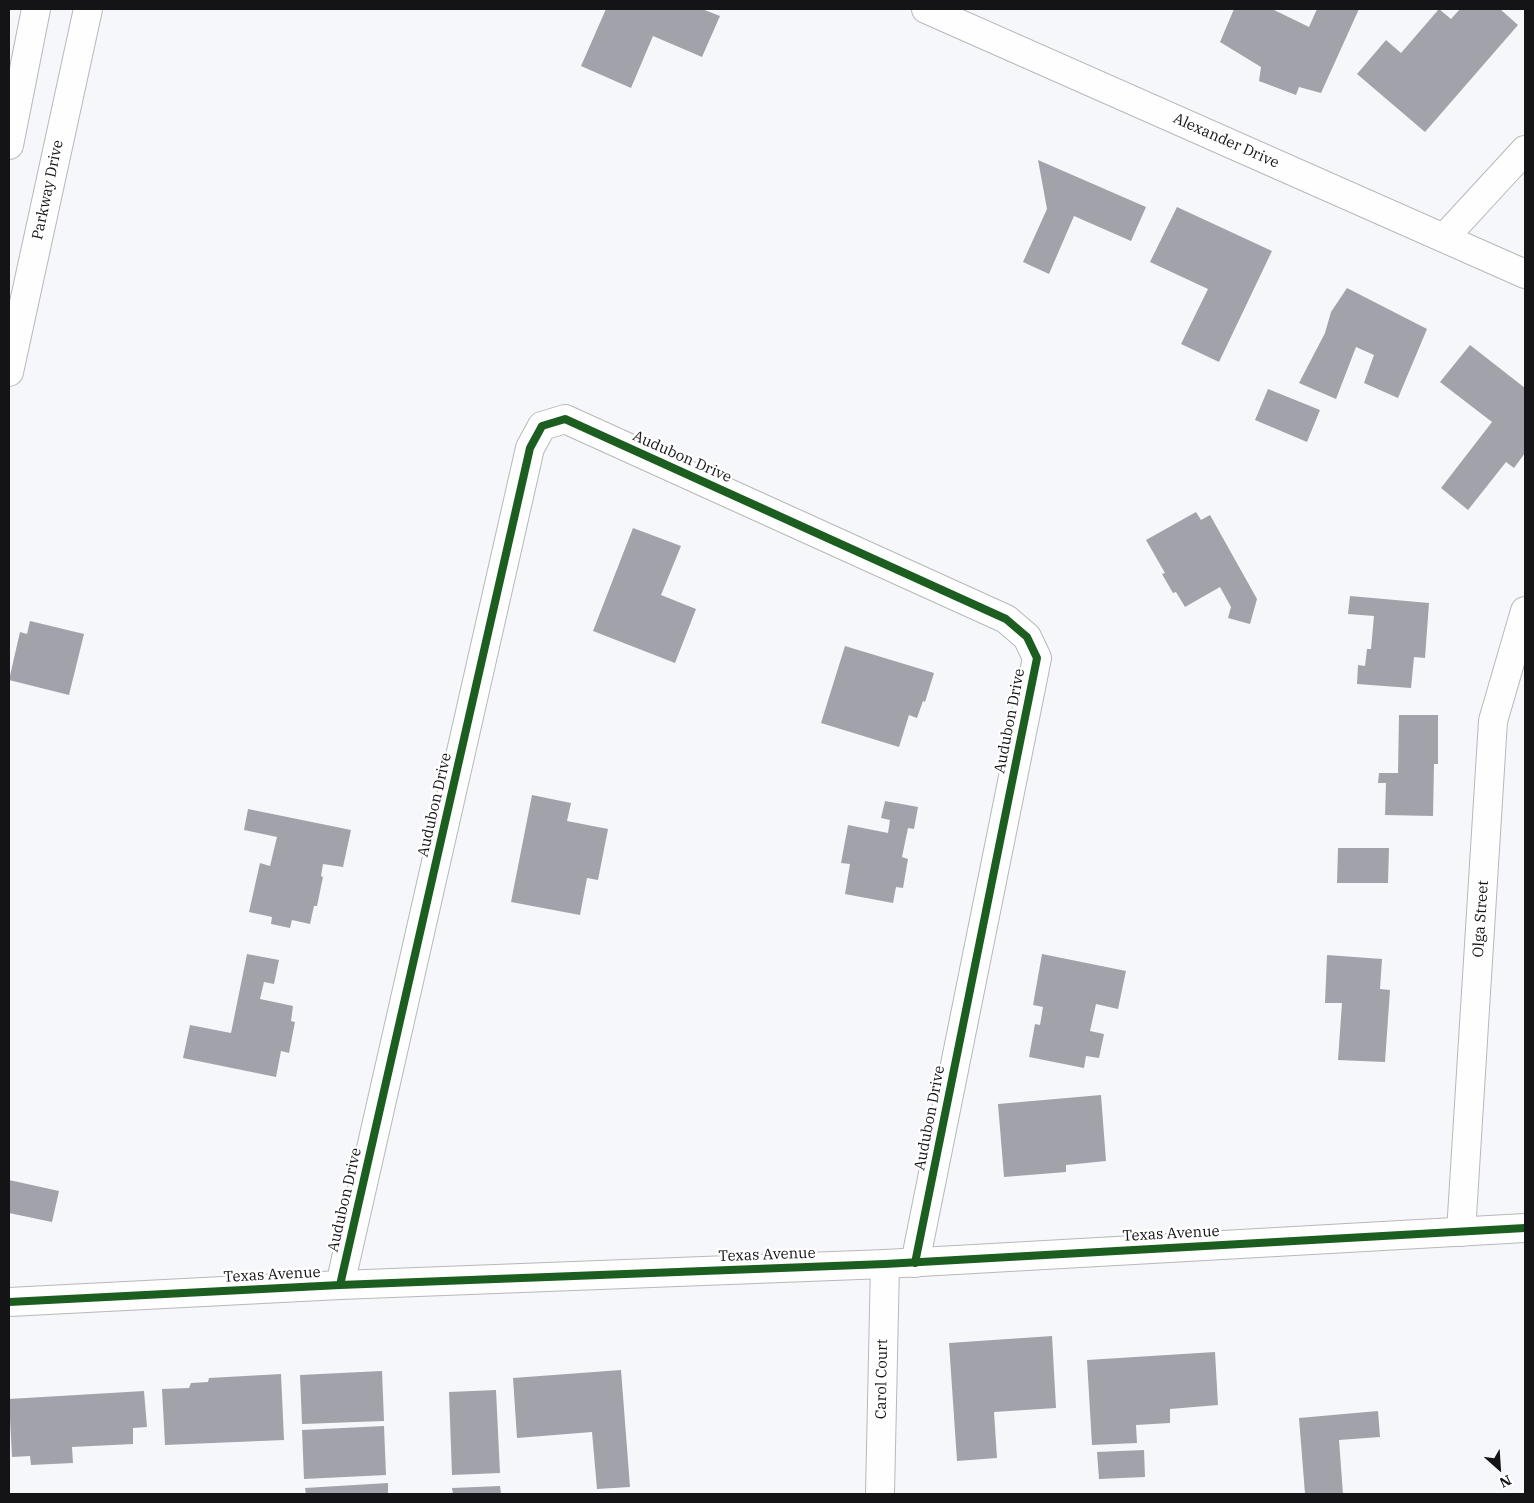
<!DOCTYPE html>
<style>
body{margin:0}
#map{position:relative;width:1534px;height:1503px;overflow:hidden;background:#f6f7fa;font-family:"IBM Plex Serif",serif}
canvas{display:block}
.frame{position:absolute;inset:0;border:10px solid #141417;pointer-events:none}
.north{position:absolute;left:1474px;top:1443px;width:50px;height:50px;-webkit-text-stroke:4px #fff;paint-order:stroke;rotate:154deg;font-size:14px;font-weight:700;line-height:20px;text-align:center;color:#141417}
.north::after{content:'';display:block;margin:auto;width:18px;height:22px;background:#141417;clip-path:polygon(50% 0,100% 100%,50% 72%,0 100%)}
</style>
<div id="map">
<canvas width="1534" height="1503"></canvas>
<div class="frame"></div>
<div class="north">N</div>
</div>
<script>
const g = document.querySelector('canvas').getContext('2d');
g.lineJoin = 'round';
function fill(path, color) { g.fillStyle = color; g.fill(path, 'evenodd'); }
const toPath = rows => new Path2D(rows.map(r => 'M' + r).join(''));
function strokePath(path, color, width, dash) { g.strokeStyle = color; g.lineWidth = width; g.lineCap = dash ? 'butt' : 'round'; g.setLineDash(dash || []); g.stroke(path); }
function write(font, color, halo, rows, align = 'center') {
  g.font = font + ' "IBM Plex Serif",serif'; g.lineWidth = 5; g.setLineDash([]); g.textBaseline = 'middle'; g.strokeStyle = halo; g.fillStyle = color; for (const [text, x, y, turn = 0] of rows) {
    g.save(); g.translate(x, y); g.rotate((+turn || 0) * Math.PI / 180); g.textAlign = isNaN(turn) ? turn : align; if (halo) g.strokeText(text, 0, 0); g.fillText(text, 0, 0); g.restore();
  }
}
fill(toPath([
 [606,9,702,9,720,16,702,57,653,36,631,88,581,66],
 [1234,9,1272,9,1309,27,1317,9,1359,9,1321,93,1299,87,1296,95,1259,81,1261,67,1220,42],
 [1439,9,1451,19,1460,9,1500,9,1518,25,1425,132,1357,74,1386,40,1401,53],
 [1038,160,1146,207,1131,241,1074,216,1049,274,1023,262,1047,209],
 [1177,207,1272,251,1219,362,1181,344,1208,289,1150,262],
 [1347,288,1427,329,1398,398,1364,383,1374,355,1356,347,1336,399,1299,383,1325,333,1331,312],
 [1470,345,1525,388,1525,453,1514,468,1506,462,1468,510,1441,488,1492,422,1440,382],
 [1268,389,1320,410,1307,442,1255,420],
 [1196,512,1201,520,1210,515,1257,599,1250,624,1228,618,1231,607,1220,587,1185,607,1176,592,1173,593,1162,574,1165,573,1146,540],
 [633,528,681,546,661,595,696,609,675,663,593,631],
 [1350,596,1429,603,1425,658,1414,657,1411,688,1357,684,1358,665,1365,666,1367,649,1371,649,1374,616,1348,614],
 [30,621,84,634,69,695,9,680,20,632,27,634],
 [845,646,934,673,925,702,923,701,917,718,909,715,899,747,821,723],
 [1399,715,1438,715,1438,764,1434,764,1433,816,1385,815,1386,783,1378,783,1379,773,1398,773],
 [532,795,571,803,567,821,608,829,598,880,587,878,580,915,511,902],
 [885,801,918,807,914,829,908,828,902,857,908,859,903,888,896,887,893,903,845,894,850,864,841,863,848,825,888,833,890,820,881,818],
 [248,809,351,830,343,867,323,864,321,876,323,877,317,906,314,906,310,924,292,920,290,928,271,924,272,917,249,912,260,863,270,866,277,837,244,830],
 [1338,848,1389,848,1388,883,1337,883],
 [247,954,279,960,274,984,264,982,260,999,293,1006,291,1021,295,1022,289,1053,281,1051,276,1077,183,1058,190,1025,231,1033],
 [1042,954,1126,971,1118,1009,1096,1004,1090,1031,1104,1034,1099,1058,1086,1056,1084,1068,1029,1057,1035,1024,1040,1025,1043,1007,1033,1005],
 [1327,955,1382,959,1380,989,1390,990,1385,1062,1338,1060,1342,1003,1325,1003],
 [1101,1095,1106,1161,1066,1165,1066,1172,1004,1177,998,1104],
 [9,1180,59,1191,52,1222,9,1213],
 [1052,1336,1056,1408,994,1412,997,1458,957,1461,949,1343],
 [1215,1352,1218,1405,1170,1409,1170,1423,1136,1425,1137,1443,1092,1445,1087,1360],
 [621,1370,630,1487,597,1489,592,1432,517,1438,513,1378],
 [382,1371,384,1421,302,1424,300,1375],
 [281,1374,284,1440,165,1445,162,1389,189,1388,191,1383,208,1382,209,1378],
 [496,1390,500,1473,452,1475,449,1392],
 [144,1391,147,1427,133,1428,133,1444,72,1447,73,1463,31,1465,30,1456,12,1457,9,1399],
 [1378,1411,1380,1437,1339,1440,1343,1494,1305,1494,1299,1418],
 [384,1426,386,1475,304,1479,302,1430],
 [1144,1450,1145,1477,1099,1479,1097,1452],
 [388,1483,388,1494,306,1494,305,1488],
 [500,1486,501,1494,453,1494,452,1488]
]), '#a2a3aa');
const street = toPath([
 [926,9,1525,274],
 [9,145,36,9],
 [1444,238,1525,150],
 [9,372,88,9],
 [1461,1232,1493,721,1525,611],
 [340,1285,530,448,542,426,565,419,1006,619,1027,637,1037,658,915,1263],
 [880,1494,885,1264]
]);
const secondary = toPath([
 [9,1302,340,1285,885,1264,1525,1228]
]);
strokePath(street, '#b7b8ba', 30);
strokePath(secondary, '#b7b8ba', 30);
strokePath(street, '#fefefe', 28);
strokePath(secondary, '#fefefe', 28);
strokePath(toPath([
 [340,1285,530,448,542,426,565,419,1006,619,1027,637,1037,658,915,1263],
 [9,1302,340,1285,885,1264,1525,1228]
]), '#1b5e20', 8);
write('15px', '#141417', '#fff', [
 ["Alexander Drive",1226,141,24],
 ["Parkway Drive",48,190,-78],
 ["Audubon Drive",682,457,24],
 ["Audubon Drive",1010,721,-79],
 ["Audubon Drive",435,805,-77],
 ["Olga Street",1481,919,-86],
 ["Audubon Drive",930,1118,-79],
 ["Audubon Drive",345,1200,-77],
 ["Texas Avenue",1171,1234,-3],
 ["Texas Avenue",767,1255,-2],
 ["Texas Avenue",272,1275,-3],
 ["Carol Court",882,1379,-89]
]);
</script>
